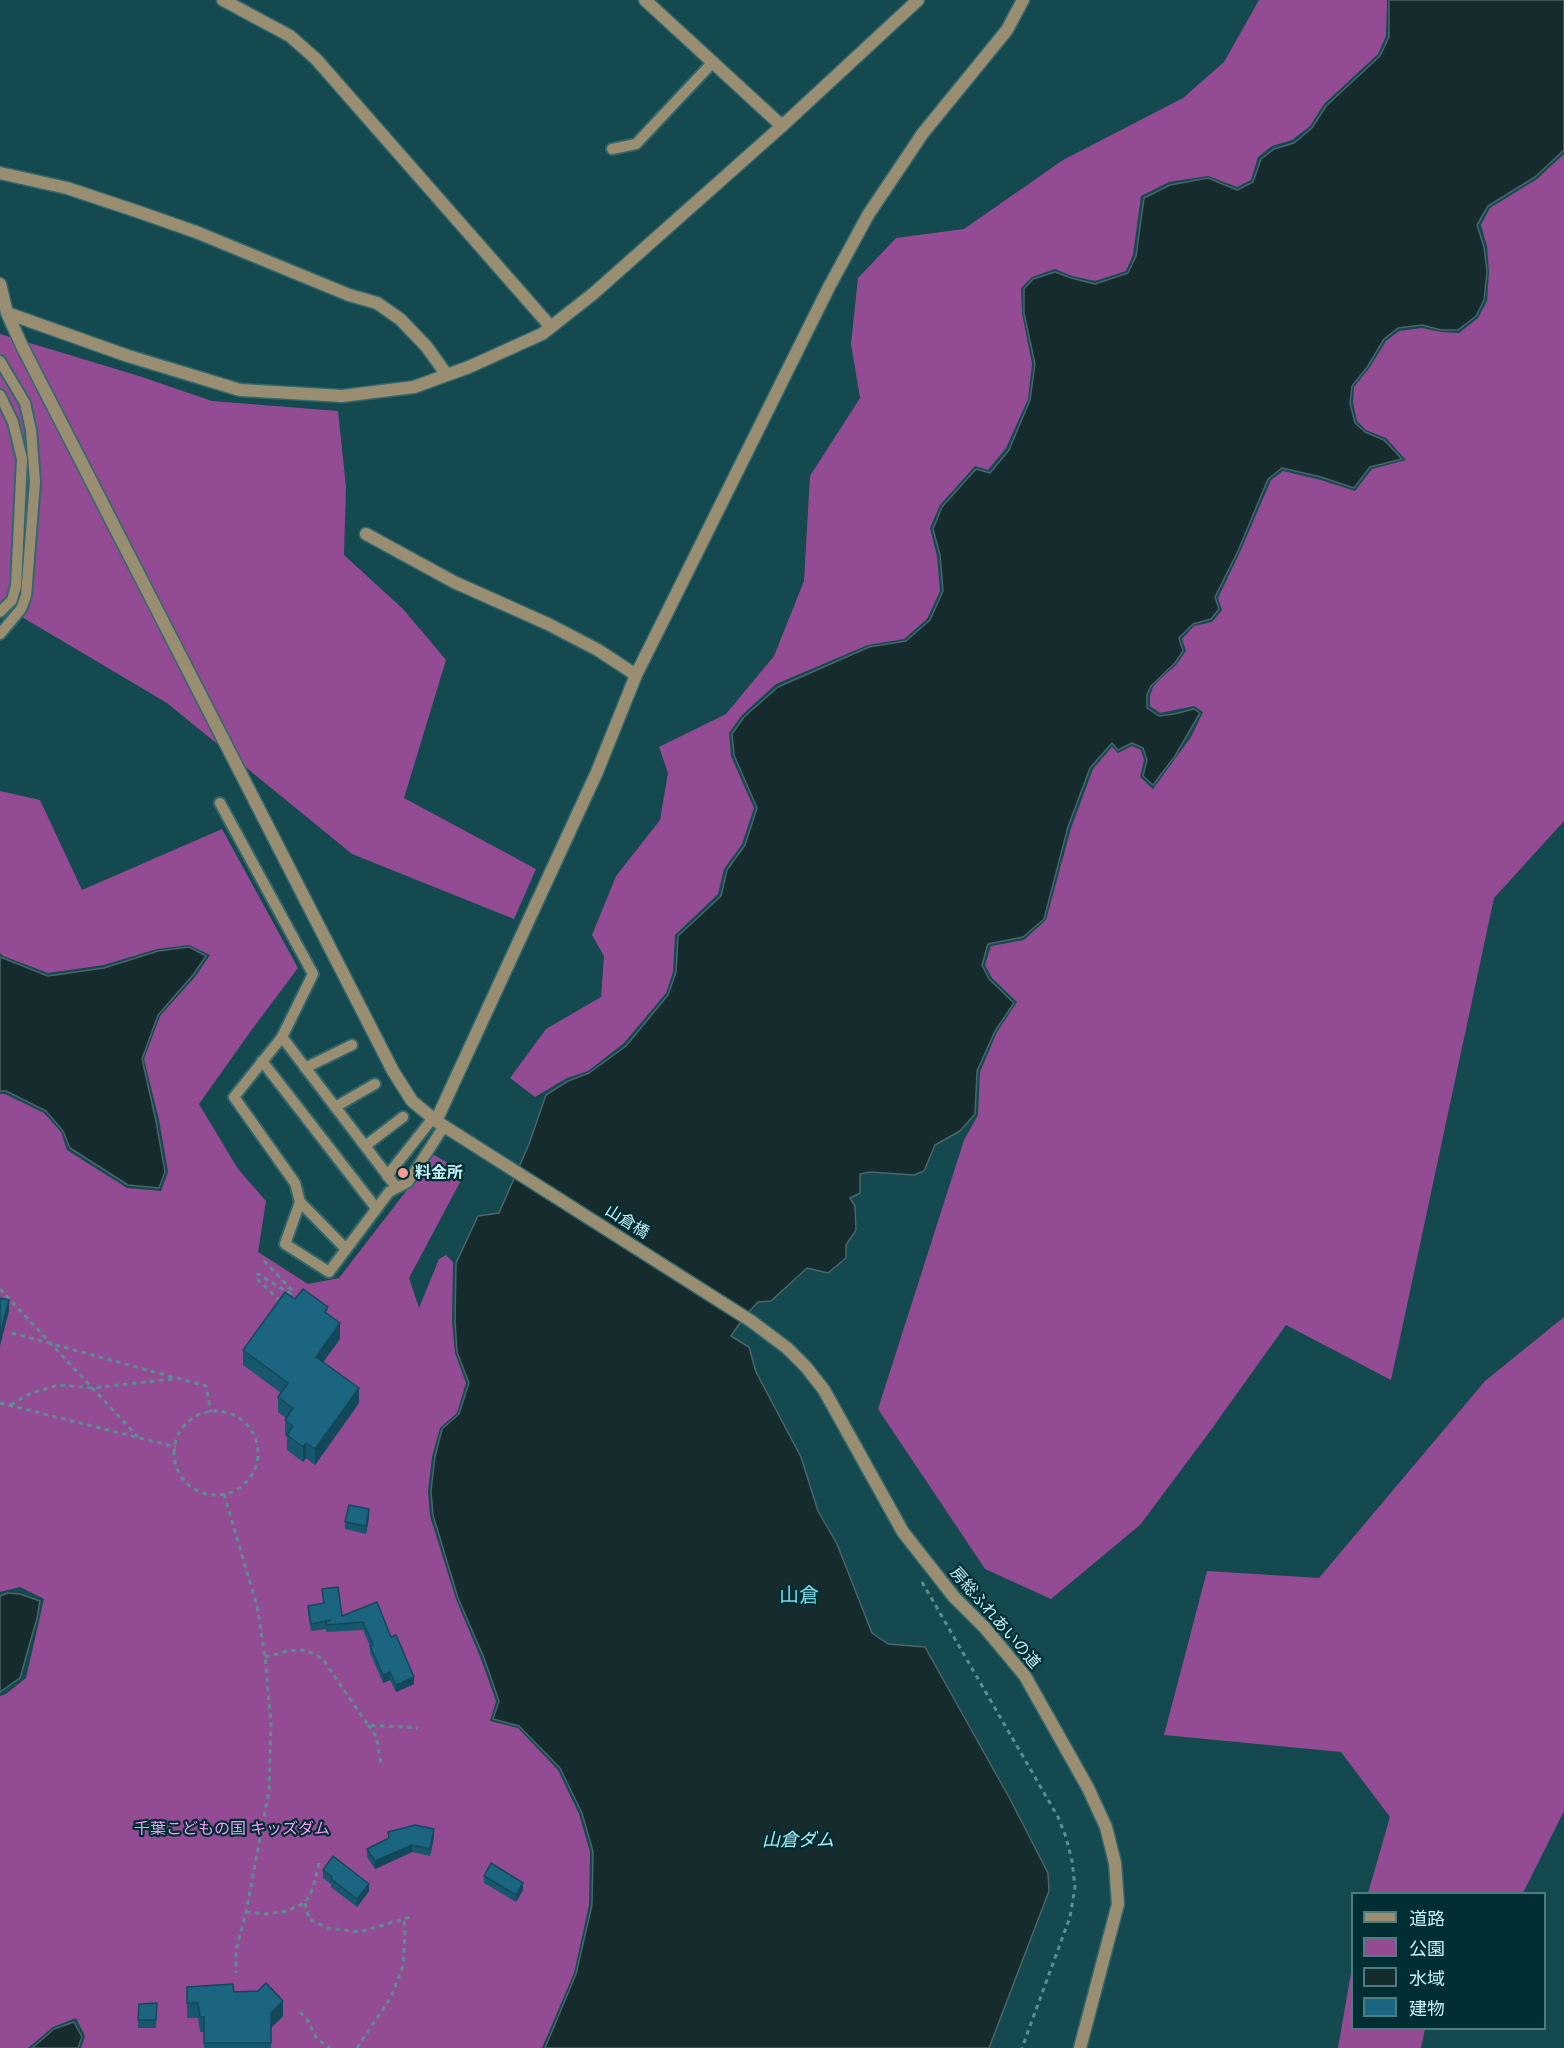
<!DOCTYPE html>
<meta charset="utf-8">
<style>
body{margin:0}
#map{position:relative;width:1564px;height:2048px;overflow:hidden;background:#13494f;font-family:Mulish,"Noto Sans JP",sans-serif}
canvas{display:block}
.legend{position:absolute;left:1351px;top:1892px;width:195px;height:138px;box-sizing:border-box;background:#012e33;border:2px solid #4f7c81;margin:0;padding:8px 10px;list-style:none;font-size:18px;color:#c4f1f7}
.legend li{display:flex;align-items:center;gap:12px;height:30px}
.legend b{width:30px;border:2px solid #4f7c81}
</style>
<div id="map">
<canvas width="1564" height="2048"></canvas>
<ul class="legend">
<li><b style="height:8px;background:#9a8e72"></b>道路</li>
<li><b style="height:16px;background:#934c94"></b>公園</li>
<li><b style="height:16px;background:#162b2d"></b>水域</li>
<li><b style="height:16px;background:#1b6580"></b>建物</li>
</ul>
</div>
<script>
const g = document.querySelector('canvas').getContext('2d');
g.lineJoin = 'round';
function fill(path, color) { g.fillStyle = color; g.fill(path, 'evenodd'); }
const toPath = rows => new Path2D(rows.map(r => 'M' + r).join(''));
function strokePath(path, color, width, dash) { g.strokeStyle = color; g.lineWidth = width; g.lineCap = dash ? 'butt' : 'round'; g.setLineDash(dash || []); g.stroke(path); }
function write(font, color, halo, rows, align = 'center') {
  g.font = font + ' Mulish,"Noto Sans JP",sans-serif'; g.lineWidth = 4.5; g.setLineDash([]); g.textBaseline = 'middle'; g.strokeStyle = halo; g.fillStyle = color; for (const [text, x, y, turn = 0] of rows) {
    g.save(); g.translate(x, y); g.rotate((+turn || 0) * Math.PI / 180); g.textAlign = isNaN(turn) ? turn : align; if (halo) g.strokeText(text, 0, 0); g.fillText(text, 0, 0); g.restore();
  }
}
fill(toPath([
 [1259,0,1387,0,1386,36,1378,54,1324,104,1310,126,1292,140,1272,146,1258,157,1251,180,1237,187,1208,176,1169,182,1141,196,1133,255,1126,271,1095,281,1072,276,1055,269,1032,277,1021,288,1022,313,1032,364,1028,399,1006,448,988,470,975,466,940,505,930,528,937,556,940,591,927,619,904,639,868,645,776,684,742,715,729,733,731,756,754,808,742,844,724,869,718,894,675,935,673,972,666,993,624,1043,588,1071,567,1078,535,1097,510,1078,546,1029,601,997,604,956,592,935,616,876,660,820,668,773,659,747,726,714,774,656,804,581,810,476,860,398,851,344,858,278,896,238,964,229,1063,160,1183,98,1224,62],
 [1564,154,1564,821,1494,898,1391,1380,1286,1325,1208,1434,1140,1525,1051,1599,985,1569,878,1409,964,1140,978,1115,980,1072,997,1032,1017,1002,992,978,985,965,991,946,1024,940,1046,920,1071,828,1093,769,1112,747,1118,753,1132,746,1141,750,1144,760,1140,777,1153,789,1191,737,1203,712,1194,706,1160,713,1150,706,1150,696,1153,687,1159,680,1176,665,1186,651,1182,639,1194,626,1212,622,1222,610,1218,598,1240,552,1271,480,1283,471,1321,480,1355,491,1372,469,1406,460,1386,438,1366,430,1357,421,1353,403,1354,387,1370,367,1386,341,1399,331,1422,328,1441,332,1459,333,1478,318,1487,301,1489,272,1487,246,1481,225,1490,208,1537,179],
 [0,334,139,376,212,401,338,411,346,487,344,555,403,609,446,660,404,798,536,869,514,919,352,854,167,703,0,604],
 [0,791,40,800,82,890,222,829,298,968,253,1028,199,1104,238,1169,266,1201,258,1252,308,1284,339,1278,434,1155,465,1173,409,1278,419,1308,439,1259,446,1255,453,1262,452,1321,455,1353,466,1383,457,1413,440,1428,432,1457,428,1491,430,1516,456,1599,481,1659,496,1701,490,1721,518,1728,558,1770,579,1814,590,1852,589,1905,574,1973,542,2048,81,2048,85,2036,76,2018,53,2027,28,2048,0,2048,0,1696,6,1694,26,1678,44,1599,20,1587,0,1592,0,1094,5,1094,44,1113,61,1132,67,1150,127,1188,161,1191,168,1172,159,1120,144,1059,160,1016,195,977,210,955,189,945,157,949,104,965,48,973,3,956,0,953],
 [1564,1317,1564,1811,1523,1893,1368,1893,1390,1817,1341,1752,1164,1735,1207,1571,1319,1578,1485,1381],
 [1352,1967,1352,2028,1425,2029,1421,2048,1338,2048]
]), '#934c94');
const water = toPath([
 [1389,0,1564,0,1564,150,1535,177,1488,206,1477,225,1484,247,1487,272,1484,300,1476,316,1458,330,1441,330,1422,325,1398,328,1384,339,1368,366,1352,386,1350,403,1355,423,1365,432,1384,440,1402,459,1370,467,1354,488,1321,477,1282,468,1268,479,1238,551,1215,597,1219,609,1211,619,1193,624,1179,638,1183,651,1175,663,1151,686,1147,695,1147,708,1159,716,1174,714,1194,709,1200,713,1175,756,1153,785,1143,776,1147,760,1143,748,1132,743,1118,750,1112,743,1090,768,1068,827,1044,919,1023,937,988,944,982,965,989,979,1014,1003,995,1031,977,1071,975,1114,960,1131,935,1145,924,1171,914,1175,870,1172,860,1174,860,1193,850,1198,855,1206,856,1230,846,1245,846,1258,828,1273,807,1268,771,1301,758,1302,744,1317,731,1336,749,1347,756,1372,801,1457,818,1511,837,1544,872,1633,888,1644,925,1647,1010,1799,1048,1873,1049,1891,989,2048,545,2048,576,1974,592,1905,593,1852,582,1813,560,1768,519,1726,493,1719,499,1701,484,1658,458,1598,433,1515,431,1491,435,1457,442,1429,459,1414,469,1383,457,1352,455,1321,456,1263,478,1216,499,1213,529,1144,546,1095,568,1081,589,1073,626,1046,668,995,676,972,678,936,721,896,727,870,745,845,757,808,734,755,732,734,744,717,778,687,869,647,906,641,930,620,943,591,940,555,933,529,942,507,976,469,990,473,1009,450,1030,400,1035,364,1024,313,1024,289,1033,279,1055,272,1071,278,1095,284,1128,273,1136,256,1144,198,1170,185,1208,178,1237,190,1253,182,1261,159,1274,149,1294,143,1312,128,1326,106,1380,56,1389,37,1389,0],
 [189,947,206,956,193,975,158,1015,142,1059,156,1121,165,1172,159,1188,128,1185,70,1148,63,1131,46,1111,6,1091,0,1091,0,957,48,976,104,968,158,951,189,947],
 [8,1593,20,1594,40,1601,37,1618,20,1678,0,1692,0,1596,8,1593],
 [74,2022,82,2037,78,2048,32,2048,54,2029,74,2022]
]);
fill(water, '#162b2d');
strokePath(water, '#4a666a', 1.5);
const service = toPath([
 [612,149,636,144,713,62],
 [0,361,25,403,31,430,35,482,26,596,21,609,0,634],
 [0,395,13,422,22,459,16,586,12,600,0,612],
 [220,803,313,974,282,1037],
 [262,1061,376,1208],
 [305,1068,352,1045],
 [335,1107,375,1084],
 [365,1146,403,1117],
 [387,1176,433,1118],
 [300,1202,295,1183,234,1097,282,1037,397,1188],
 [345,1248,300,1202,285,1244,329,1272,389,1192,408,1182,444,1126]
]);
const minor = toPath([
 [223,0,290,36,316,59,551,327],
 [645,0,782,126],
 [0,173,67,188,139,212,196,232,349,295,377,303,400,319,426,346,447,375],
 [366,534,454,582,548,624,598,650,636,675],
 [436,1121,597,772,636,675,829,287,868,215,923,133,1007,30,1023,0]
]);
const tertiary = toPath([
 [0,284,7,313,22,346,393,1071,412,1101,436,1121,751,1321,787,1348,806,1367,824,1390,903,1532,954,1597,985,1628,1025,1676,1088,1788,1106,1827,1115,1863,1118,1904,1080,2048],
 [7,313,128,356,240,390,342,396,414,387,469,367,542,334,594,293,782,126,918,0]
]);
strokePath(service, '#33676d', 14);
strokePath(minor, '#33676d', 15);
strokePath(tertiary, '#33676d', 15);
strokePath(toPath([
 [264,1261,293,1291,291,1294,258,1274,256,1278,280,1301],
 [0,1289,139,1438],
 [12,1333,206,1386,211,1412],
 [0,1403,176,1447],
 [11,1405,29,1394,58,1385,93,1388,173,1379],
 '174 1453a42 42 0 1 1 84 0a42 42 0 1 1-84 0Z',
 [224,1494,257,1606,265,1657,271,1723,269,1791,246,1912,236,1950,236,1973],
 [922,1582,1058,1817,1066,1837,1072,1861,1075,1887,1070,1917,1022,2048],
 [265,1657,288,1651,305,1650,322,1658,368,1725,418,1728],
 [368,1725,376,1736,381,1763],
 [305,1903,309,1919,327,1928,360,1932,410,1917],
 [246,1912,267,1914,286,1911,305,1903,313,1888,320,1859],
 [300,2012,307,2019,317,2039,330,2048],
 [357,2048,391,1997,403,1966,405,1934,404,1919]
]), '#5b8d93', 3, [4.5, 4.5]);
strokePath(service, '#9a8e72', 10);
strokePath(minor, '#9a8e72', 12);
strokePath(tertiary, '#9a8e72', 12);
fill(toPath([
 [295,1299,328,1315,340,1339,323,1362,359,1403,315,1465,306,1458,303,1462,287,1450,287,1437,285,1435,285,1420,286,1418,278,1412,278,1397,281,1393,243,1365,243,1350],
 [369,1517,366,1534,345,1529,345,1522],
 [322,1589,342,1616,377,1602,391,1637,414,1684,396,1692,390,1680,383,1683,370,1653,370,1646,363,1630,326,1632,326,1629,311,1631,308,1614,308,1606,323,1603],
 [388,1832,434,1837,430,1856,412,1852,375,1869,367,1857,367,1849,388,1838],
 [323,1870,369,1891,357,1907,331,1887,331,1884,323,1878],
 [484,1876,523,1890,516,1902,484,1883],
 [187,1987,234,1992,283,2016,271,2027,271,2048,204,2048,204,2032,200,2032,198,2018,187,2018],
 [157,2003,156,2028,138,2028,139,2004]
]), '#17576e');
fill(toPath([
 [9,1300,9,1311,0,1346,0,1335],
 [340,1323,340,1339,316,1372,316,1357],
 [359,1388,359,1403,315,1465,315,1449],
 [306,1443,306,1458,303,1462,303,1447],
 [369,1509,369,1517,366,1534,366,1526],
 [390,1672,390,1680,383,1683,383,1675],
 [414,1677,414,1684,396,1692,396,1685],
 [434,1829,434,1837,430,1856,430,1849],
 [412,1845,412,1852,375,1869,375,1861],
 [523,1883,523,1890,516,1902,516,1895],
 [369,1884,369,1891,357,1907,357,1899],
 [283,2001,283,2016,271,2028,271,2013]
]), '#13475a');
const building = toPath([
 [303,1289,328,1307,325,1312,340,1323,316,1357,359,1388,315,1449,306,1443,303,1447,287,1435,293,1426,285,1420,293,1408,278,1397,288,1383,243,1350,285,1292,295,1299,303,1289],
 [0,1298,9,1300,0,1335,0,1298],
 [349,1505,369,1509,366,1526,345,1522,349,1505],
 [338,1587,342,1616,377,1602,391,1637,396,1635,414,1677,396,1685,390,1672,383,1675,370,1646,373,1645,363,1622,326,1625,326,1622,331,1620,311,1624,308,1606,324,1603,322,1589,338,1587],
 [415,1825,434,1829,430,1849,412,1845,375,1861,367,1849,389,1838,388,1832,415,1825],
 [333,1856,369,1884,357,1899,331,1879,332,1877,323,1870,333,1856],
 [491,1863,523,1883,516,1895,484,1876,491,1863],
 [266,1983,283,2001,271,2013,271,2043,204,2043,204,2017,200,2017,198,2003,187,2003,187,1987,233,1984,234,1992,258,1991,266,1983],
 [157,2003,156,2020,138,2020,139,2004,157,2003]
]);
fill(building, '#1b6580');
strokePath(building, '#13475a', 1.5);
for (const [x, y, r, color] of [
 [403,1173,6,"#f59c92"]
]) { const dot = new Path2D(); dot.arc(x, y, r, 0, 2 * Math.PI); g.fillStyle = color; g.fill(dot); strokePath(dot, '#012e33', 2); }
write('bold 16px', '#c4f1f7', '#012e33', [
 ["料金所",415,1173]
], 'left');
write('16px', '#c4f1f7', '#012e33', [
 ["山倉橋",627,1222,32],
 ["房総ふれあいの道",995,1618,49]
]);
write('16px', '#f797f7', '#012e33', [
 ["千葉こどもの国 キッズダム",232,1829]
]);
write('italic 18px', '#acedf6', '#012e33', [
 ["山倉ダム",798,1841]
]);
write('20px', '#77d7e4', '#012e33', [
 ["山倉",799,1596]
]);
</script>
